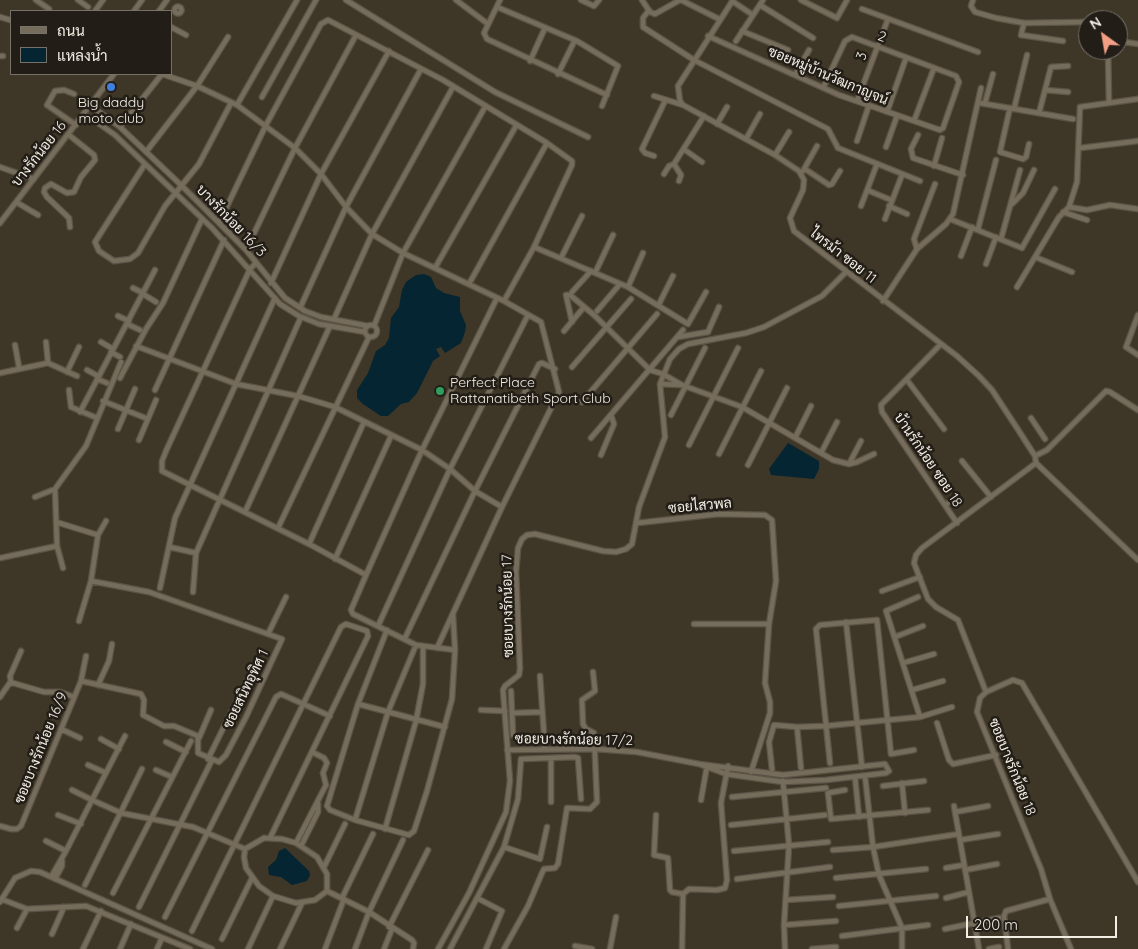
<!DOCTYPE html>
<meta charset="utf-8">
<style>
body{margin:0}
#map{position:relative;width:1138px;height:949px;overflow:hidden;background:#3e3626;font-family:Quicksand,Sarabun,sans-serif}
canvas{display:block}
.legend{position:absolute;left:10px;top:10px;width:162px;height:65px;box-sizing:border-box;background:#221e17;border:1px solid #767169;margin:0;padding:6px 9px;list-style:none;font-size:15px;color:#f3eee4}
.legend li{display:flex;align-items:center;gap:10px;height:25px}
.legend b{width:25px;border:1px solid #767169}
.north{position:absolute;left:1078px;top:10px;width:50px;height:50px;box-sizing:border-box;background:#221e17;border:1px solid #767169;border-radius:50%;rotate:328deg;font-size:14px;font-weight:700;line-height:20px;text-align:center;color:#f3eee4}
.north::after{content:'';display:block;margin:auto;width:18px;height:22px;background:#f39f86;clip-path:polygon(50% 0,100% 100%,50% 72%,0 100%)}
.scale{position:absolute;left:966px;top:916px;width:151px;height:22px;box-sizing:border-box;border:2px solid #f3eee4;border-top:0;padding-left:6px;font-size:15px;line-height:18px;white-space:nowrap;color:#f3eee4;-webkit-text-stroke:4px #221e17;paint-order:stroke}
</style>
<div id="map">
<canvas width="1138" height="949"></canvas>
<ul class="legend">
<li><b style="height:6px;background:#756c5b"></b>ถนน</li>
<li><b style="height:14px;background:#052532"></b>แหล่งน้ำ</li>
</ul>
<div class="north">N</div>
<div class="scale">200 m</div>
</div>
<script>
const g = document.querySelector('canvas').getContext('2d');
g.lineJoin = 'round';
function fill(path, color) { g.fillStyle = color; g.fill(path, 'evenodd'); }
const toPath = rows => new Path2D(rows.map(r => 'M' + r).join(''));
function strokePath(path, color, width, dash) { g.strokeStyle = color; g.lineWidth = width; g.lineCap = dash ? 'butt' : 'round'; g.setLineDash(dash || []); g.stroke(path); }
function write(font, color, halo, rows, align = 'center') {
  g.font = font + ' Quicksand,Sarabun,sans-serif'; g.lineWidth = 5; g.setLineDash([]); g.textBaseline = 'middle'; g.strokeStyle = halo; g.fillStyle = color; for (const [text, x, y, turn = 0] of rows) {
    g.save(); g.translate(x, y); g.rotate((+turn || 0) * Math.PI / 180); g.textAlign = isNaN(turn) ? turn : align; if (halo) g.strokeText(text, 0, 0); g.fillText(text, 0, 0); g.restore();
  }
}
fill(toPath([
 [424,274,431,277,436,288,444,293,460,297,460,311,466,325,465,332,461,343,445,353,441,347,436,349,440,356,433,361,417,393,409,402,401,404,388,416,381,416,363,404,357,398,357,390,368,373,376,351,385,345,389,338,391,318,399,307,402,290,406,282,416,275],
 [788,443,819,461,819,469,814,479,771,475,769,469],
 [285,848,309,871,310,875,307,881,292,885,281,877,269,875,268,867,276,860,279,851]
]), '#052532');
const street = toPath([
 [36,0,49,9],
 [78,0,88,7],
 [346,0,495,92,588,137],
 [456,0,488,24],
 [500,0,484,33,487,39,607,95],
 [581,0,594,6,599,0],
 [642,0,650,12,655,14,680,0],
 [681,0,719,19],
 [733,0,678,86,680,101,683,105,775,155,799,171,804,180,803,190,790,218,794,231,957,356,979,376,992,390,1017,428,1035,456,1036,463],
 [801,0,837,18,847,0],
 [973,0,971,6,975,12,996,18,1024,23,1088,22],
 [732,1,753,15],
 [760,5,813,38],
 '174.5 10a3.5 3.5 0 1 1 7 0a3.5 3.5 0 1 1-7 0Z',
 [497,7,577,41,618,66,602,106],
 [862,9,978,52],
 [649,10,643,18,643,27,694,60,828,129,838,148,920,181],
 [95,11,103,0],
 [134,11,142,0],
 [159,11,167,0],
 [0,17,10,20],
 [1024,23,1021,35,1063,41],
 [171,27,186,35],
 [742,31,788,50],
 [708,36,839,95,940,130,943,128,959,82,956,76,852,37,845,41,823,88],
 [736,41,763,0],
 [1118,41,1138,44],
 [1108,50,1109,103],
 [0,56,3,56],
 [530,61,545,28],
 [558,74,575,40],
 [795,75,809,50],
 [1045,90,1068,92],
 [74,94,64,90,55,91,47,105,76,125],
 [654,96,683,105],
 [262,97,316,0],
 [857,101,888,19],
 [980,103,1073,119],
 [985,103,993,74],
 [237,105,297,0],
 [91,106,120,127,182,186,246,250,285,298,305,311,321,317,368,326],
 [1010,108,1000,152,1023,159,1026,157,1029,144],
 [1014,109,1027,55],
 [887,112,906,58],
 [1039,113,1051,67,1068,66],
 [85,114,115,135,212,228,280,304,299,316,319,324,365,332],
 [914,121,934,68],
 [717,124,727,107],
 [120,127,162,74,197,86,237,105,295,148,321,174,346,207,372,234,403,253,504,301,541,322,559,392,502,507,437,648],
 [69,135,94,155,95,160,81,177,74,192,67,193,51,184,45,188,44,192,47,197,69,218,70,227],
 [918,135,911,149,913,158,963,175],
 [746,139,760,114],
 [857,141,869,105],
 [886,147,897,116],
 [1080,148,1138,141],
 [685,150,702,162],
 [146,152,197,86,228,37],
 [775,155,789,132],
 [654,156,645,153,642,149,665,101],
 [145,164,95,242,99,251,114,261,130,259,138,253,165,206,199,164,231,103],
 [934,166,942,138],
 [0,167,34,179],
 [805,169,829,185,832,184,840,171],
 [803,171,817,146],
 [664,174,669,166,674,164],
 [679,181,681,175,674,164,704,116],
 [867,190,891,200],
 [16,202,38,215],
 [1012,204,1023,193,1034,170],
 [861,206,877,164],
 [889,206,907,214],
 [1069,207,1077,182,1080,107,1138,99],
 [1063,212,1087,220],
 [885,219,902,175],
 [950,219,1022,248,1055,189],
 [0,223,114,74],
 [219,223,266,125,321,24,328,20,443,80,547,143,572,161,572,165,534,247,504,301],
 [978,229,996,160],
 [1001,239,1020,170],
 [534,247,628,287,688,324,706,292],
 [917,249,914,239,935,184],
 [246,250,295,148,356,35],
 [961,256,972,227],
 [1035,257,1072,272],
 [561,258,582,216],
 [256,263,250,269,166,451,162,461,162,471,309,544,366,575,351,610,353,614,416,645,455,650],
 [986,264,996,237],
 [435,268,516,126],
 [595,273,613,235],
 [271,283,321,174,389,51],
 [469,284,547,143],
 [628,287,643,253],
 [1017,287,1059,217,1069,207,1087,210,1110,205,1138,209],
 [133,288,143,293],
 [572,292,591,271],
 [143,294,156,302],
 [883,301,917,249,946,224,953,214,981,88],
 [659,304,673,276],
 [300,308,346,207,421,69],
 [597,311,620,284],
 [1138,315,1126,347,1138,355],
 [118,316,129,321],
 [334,319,372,234,453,87],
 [572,322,566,295,570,295,594,315,650,370,663,374,682,385,742,407,833,460,849,464,857,462,874,454],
 [127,324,140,330],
 '365 331a6 6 0 1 1 12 0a6 6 0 1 1-12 0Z',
 [374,326,403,253,485,107],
 [564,331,584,307],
 [678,337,708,332,719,307],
 [46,342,48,363],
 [101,342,113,349],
 [941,344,881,405,882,412,957,523],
 [15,345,19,367],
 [136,346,236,384,298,396,335,407,422,450,450,469,475,491,502,507],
 [111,352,120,357],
 [572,367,631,299],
 [87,370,98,376],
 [67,372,79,347],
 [0,373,48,363,77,376],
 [120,378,146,329,163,303,202,219],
 [97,379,107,383],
 [907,380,944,429],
 [660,384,682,385],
 [69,390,71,407,97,418],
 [155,390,224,240],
 [103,401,148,419],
 [582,402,657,314],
 [80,412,155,270],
 [671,415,705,348],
 [1031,418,1045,439],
 [118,429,135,389],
 [591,438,683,330],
 [795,438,811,406],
 [139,440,156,400],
 [689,445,738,348],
 [821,453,837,422],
 [719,454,761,371],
 [601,455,614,424,611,415],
 [1035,456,1047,450,1106,391,1110,392,1138,410],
 [962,461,991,497],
 [1036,463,1138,560],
 [849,464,861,441],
 [748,465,787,388],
 [35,497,55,489],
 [945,505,954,499],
 [245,512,330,326],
 [56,522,98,535,91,581,149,592,282,639,246,717,226,755,219,762,198,753,198,736,174,726,164,726,143,715,144,700,141,694,81,681],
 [637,523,719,514,765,515,772,520,776,581,769,624,765,683,770,702,770,713,751,772],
 [278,528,369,337],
 [98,535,106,521],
 [309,544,364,422],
 [57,546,63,568],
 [169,547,196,553],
 [0,558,57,546,55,489,86,446,121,362],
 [335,559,391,436],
 [366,575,422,450,497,298],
 [160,588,175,518,275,298],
 [882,591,920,577],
 [193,592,196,553,301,317],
 [918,597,886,611,920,717],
 [79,621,91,581],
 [846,622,862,767],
 [694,624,769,624],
 [378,626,450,469,528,315],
 [387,630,358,704,327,806,330,810,355,820,409,835,414,831,427,791,452,699,455,650,453,615],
 [268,634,286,597],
 [895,637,923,626],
 [405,638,475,491,539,364,542,363,555,369],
 [903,663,934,654],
 [540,676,545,749],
 [11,683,10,676,21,651],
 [98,685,109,661,112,644],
 [912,690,943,681],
 [511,691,513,735],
 [986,692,958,620,936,607,928,599,914,563,916,555,922,548,1036,463],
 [0,697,9,684,13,683,44,692,60,692,74,697],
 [358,704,445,727],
 [481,710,505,711],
 [512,713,542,712],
 [937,723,949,760,953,764,996,755],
 [797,727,801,768],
 [61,729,80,738],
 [199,738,211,710],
 [101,739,119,749],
 [166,742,186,752],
 [507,750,595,749,637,752,699,764,726,774,783,782,826,780,886,773,889,771,885,764,783,775,699,764],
 [551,758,551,802],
 [208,759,247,680],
 [830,763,816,629,820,625,877,620,891,754,914,750],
 [88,765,106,773],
 [772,769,769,742,774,725,797,727,825,726,920,717,952,707],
 [156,770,172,777],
 [865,776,873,847,879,875,902,928,902,949],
 [855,777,859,817],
 [783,781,789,845,784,925,785,949],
 [902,783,905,813],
 [883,786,924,781],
 [72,790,92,800,125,736],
 [845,790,828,793,831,819,928,810],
 [732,797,826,788],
 [701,800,707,766],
 [954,806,979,949],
 [955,812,988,806],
 [58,815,81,824],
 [656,815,654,855,668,858,670,890,672,892,683,894],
 [355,820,388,712,416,645],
 [731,825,825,815],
 [0,826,11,829,17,829,21,826,81,681,86,656],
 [385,829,416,721,423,684,423,647],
 [264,838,282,839,296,843,317,857,327,874,327,891,315,900,296,903,273,896,259,886,246,868,244,857,245,849,264,838],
 [960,840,998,834],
 [46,841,66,851],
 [296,843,326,785,323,773,327,763,324,758,312,752],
 [301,846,318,812,318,803],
 [504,847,540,859,547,827],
 [833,850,873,847,959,834],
 [734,851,828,842],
 [324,867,345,824],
 [946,868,964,865],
 [965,870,997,864],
 [51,877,66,851,92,800,121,813,193,827,245,849],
 [836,878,926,869],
 [55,879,62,866,62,860],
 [737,879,830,867],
 [85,885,142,769],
 [327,891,369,912,412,940,414,943,413,949],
 [113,893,191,741],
 [342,898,373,834],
 [477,898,502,911,486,949],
 [946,898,969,892],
 [1,899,27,909,86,906,190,949],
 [786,900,833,897],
 [0,902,15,878,31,871,40,872,212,949],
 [839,906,936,896],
 [139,907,212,760],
 [165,917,276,697,281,694,330,716],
 [784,925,836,921],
 [389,927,428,850],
 [17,928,27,909],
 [945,929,999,918],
 [192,931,341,627,346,624,367,631,368,636,270,838],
 [52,934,64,907],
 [842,936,928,925],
 [222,939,252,878],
 [575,946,592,949],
 [83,949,101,911],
 [120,949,131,924],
 [157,949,162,938],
 [248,949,273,896],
 [280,949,302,903],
 [325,949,344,899],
 [355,949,369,912,403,840],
 [384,949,392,929],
 [438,949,469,893,506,812,510,781,503,690,505,686,519,675,520,669,516,572,518,548,522,539,527,535,535,534,603,551,616,552,626,549,632,544,639,507,665,437,660,384,670,359,679,349,688,344,746,333,764,327,822,296,845,273],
 [450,949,504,847,518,799,521,759,574,757,578,758,581,799],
 [504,949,528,906,542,873,544,869,555,868,558,864,567,808,590,809,597,802,594,733,586,729,583,724,582,700,595,691,593,672],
 [610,949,616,917],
 [682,949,683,894,689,889,717,890,725,888,727,880,721,803,728,766],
 [812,949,836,947],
 [989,949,999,947],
 [1008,949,1004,916,1006,911,1050,899],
 [1071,949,1050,899,1041,869,977,712,980,698,986,692,1013,680,1022,683,1138,882]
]);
strokePath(street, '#5b5346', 7);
strokePath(street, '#756c5b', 4.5);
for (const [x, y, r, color] of [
 [111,87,5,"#3f7fe0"],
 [440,391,5,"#2e9e5b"]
]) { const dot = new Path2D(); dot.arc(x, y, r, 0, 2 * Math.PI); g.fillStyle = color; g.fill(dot); strokePath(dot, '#221e17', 2); }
write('14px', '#f3eee4', '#221e17', [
 ["2",882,37,21],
 ["3",862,56,-69],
 ["ซอยหมู่บ้านวัฒกาญจน์",828,76,23],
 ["บางรักน้อย 16",39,154,-52],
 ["บางรักน้อย 16/3",231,221,46],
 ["ไทรม้า ซอย 11",843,256,38],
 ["บ้านรักน้อย ซอย 18",928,460,56],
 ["ซอยไสวพล",700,506,-5],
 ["ซอยบางรักน้อย 17",508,606,-91],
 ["ซอยสนิทอุทิศ 1",246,689,-64],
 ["ซอยบางรักน้อย 17/2",574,740,1],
 ["ซอยบางรักน้อย 16/9",41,748,-68],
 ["ซอยบางรักน้อย 18",1012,767,68]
]);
write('14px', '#f3eee4', '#221e17', [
 ["Big daddy",111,103],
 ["moto club",111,119],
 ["Perfect Place",450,383,"left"],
 ["Rattanatibeth Sport Club",450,399,"left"]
]);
</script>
